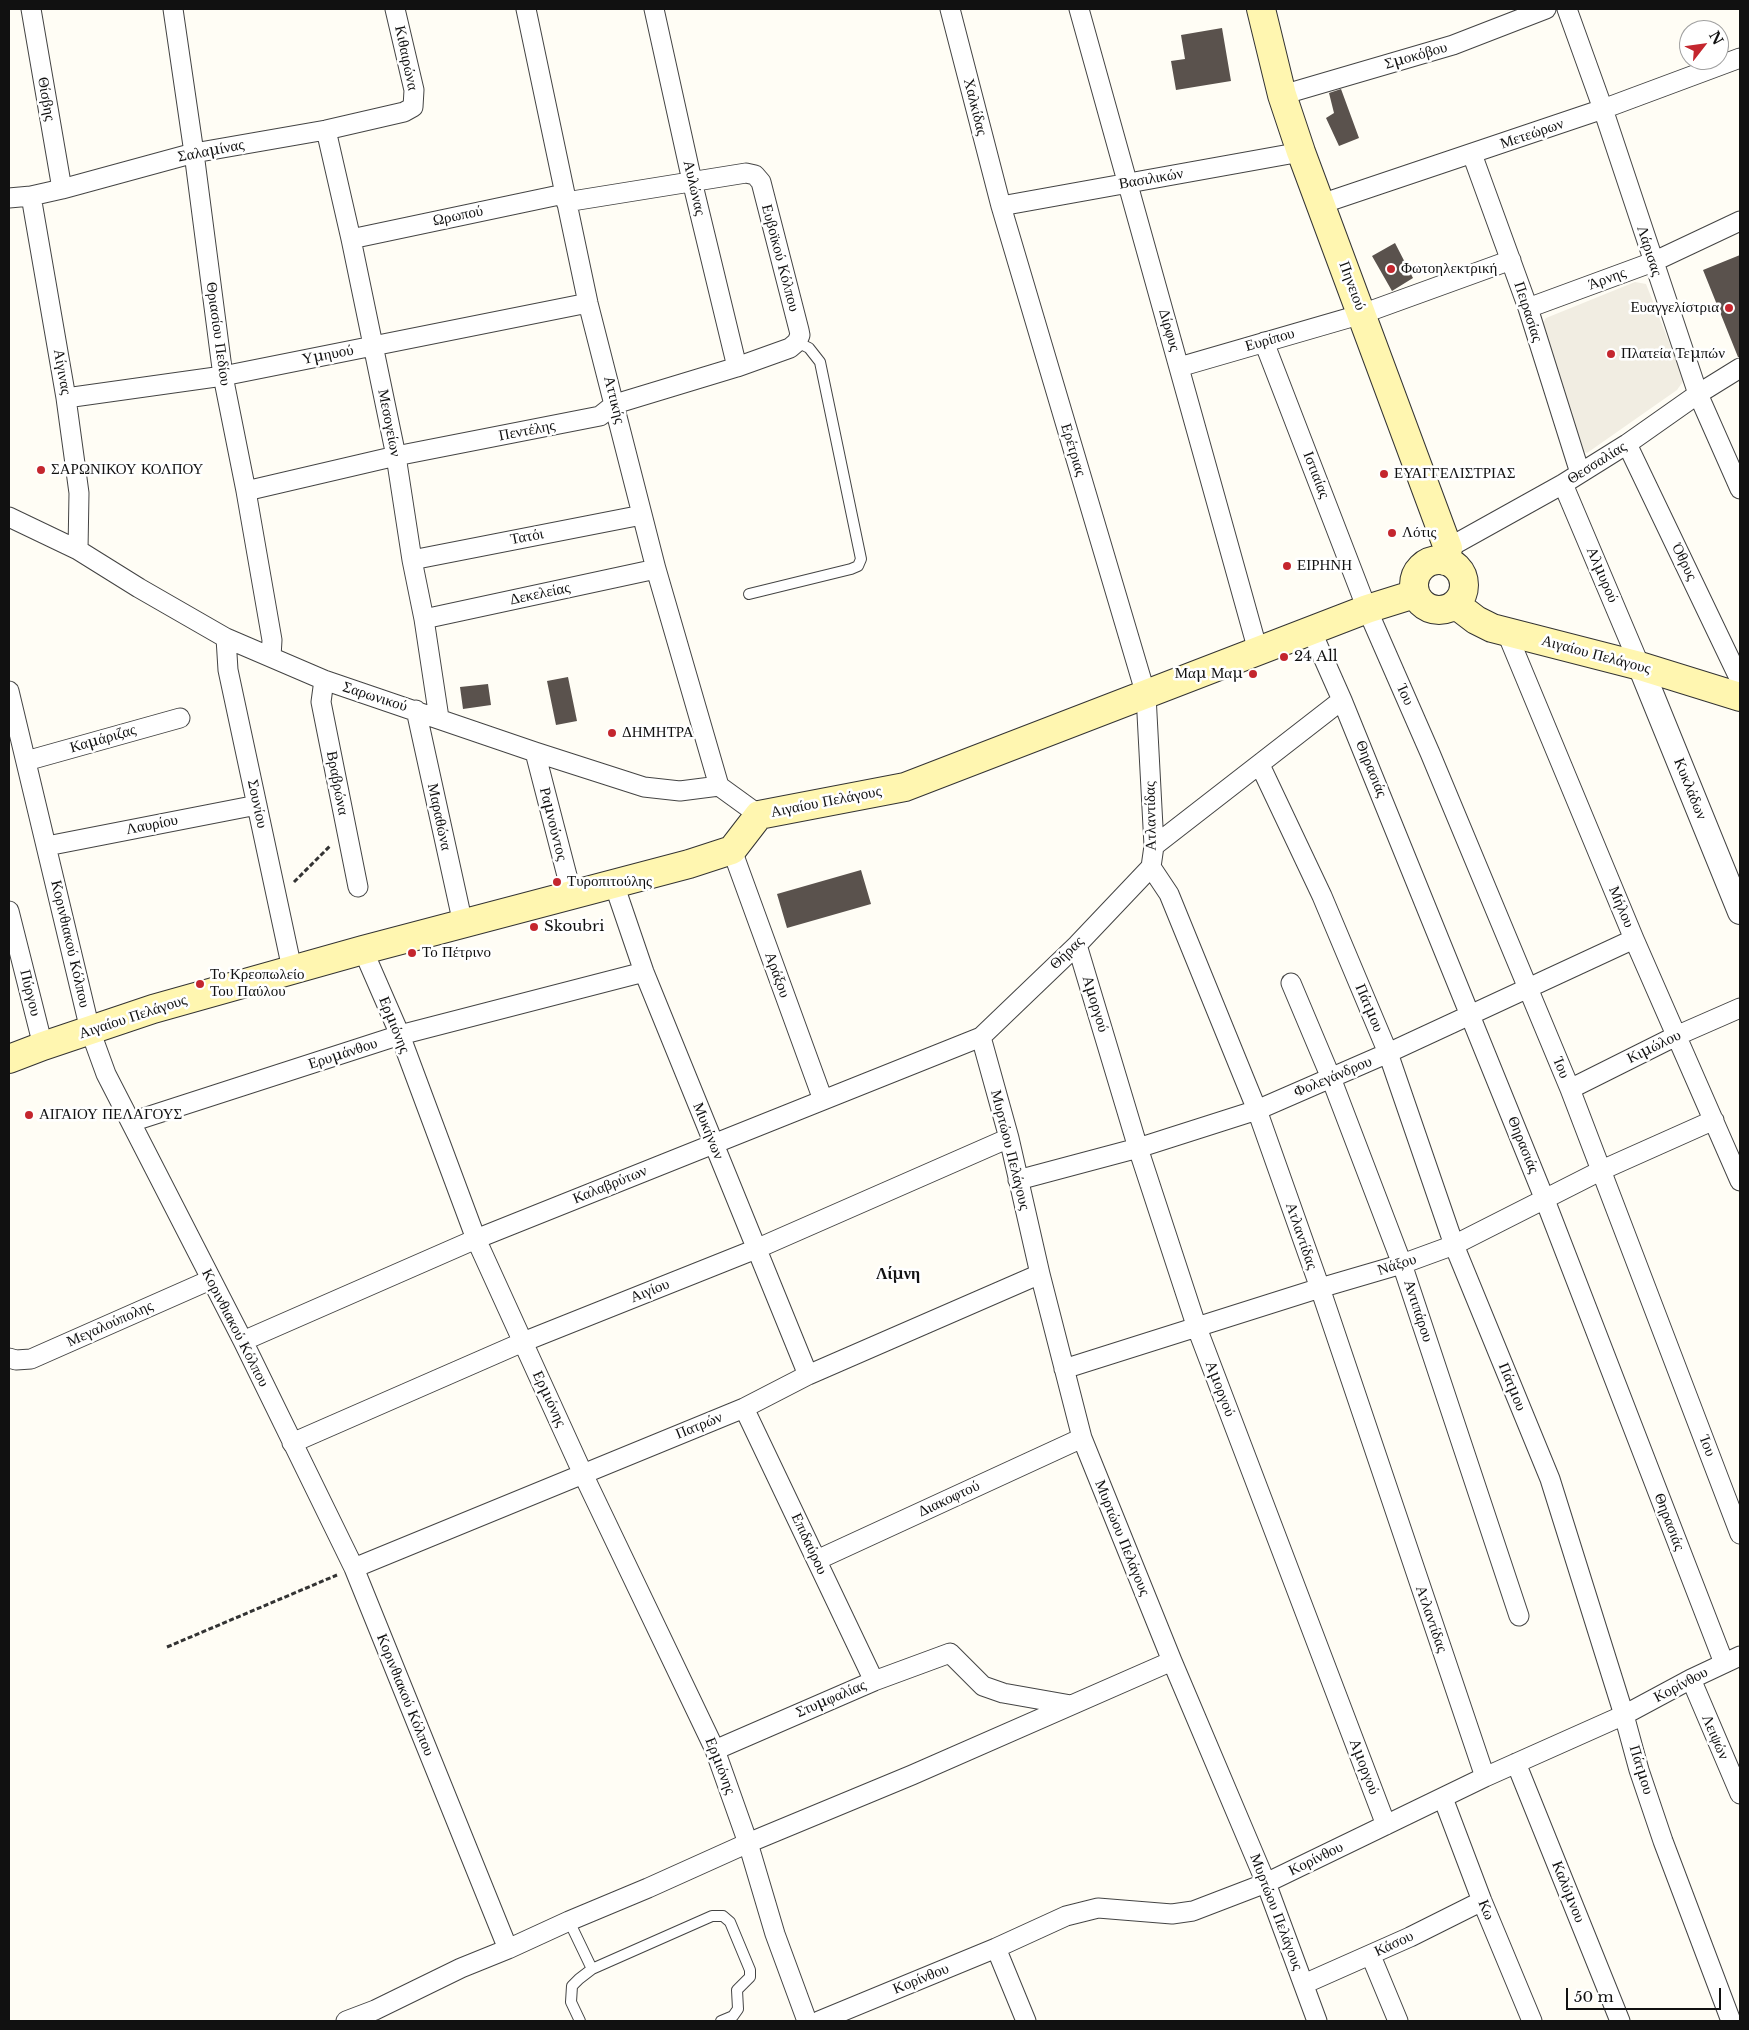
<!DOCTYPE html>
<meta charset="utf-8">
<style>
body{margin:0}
#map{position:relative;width:1749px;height:2030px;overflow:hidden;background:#fffdf5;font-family:"Libre Baskerville",serif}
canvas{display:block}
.frame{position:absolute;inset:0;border:10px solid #111;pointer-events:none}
.north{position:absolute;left:1679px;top:20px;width:50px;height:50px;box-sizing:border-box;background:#fff;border:1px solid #a0a0a0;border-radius:50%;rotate:60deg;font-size:14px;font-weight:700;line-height:20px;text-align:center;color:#111}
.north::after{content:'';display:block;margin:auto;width:18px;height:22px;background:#c4262e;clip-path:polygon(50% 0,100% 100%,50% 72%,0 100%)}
.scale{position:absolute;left:1566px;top:1988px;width:155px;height:22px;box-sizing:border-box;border:2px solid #111;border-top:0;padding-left:6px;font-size:15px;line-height:18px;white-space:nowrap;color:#111;-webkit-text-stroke:4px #fff;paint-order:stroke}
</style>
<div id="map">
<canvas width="1749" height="2030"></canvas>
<div class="frame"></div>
<div class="north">N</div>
<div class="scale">50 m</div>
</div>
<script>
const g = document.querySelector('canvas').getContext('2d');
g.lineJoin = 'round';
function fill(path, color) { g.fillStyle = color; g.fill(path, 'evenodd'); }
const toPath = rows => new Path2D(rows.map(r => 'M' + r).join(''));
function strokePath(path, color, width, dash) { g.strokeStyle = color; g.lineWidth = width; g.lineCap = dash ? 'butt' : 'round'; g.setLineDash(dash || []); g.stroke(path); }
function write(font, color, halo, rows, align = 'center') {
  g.font = font + ' "Libre Baskerville",serif'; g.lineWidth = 5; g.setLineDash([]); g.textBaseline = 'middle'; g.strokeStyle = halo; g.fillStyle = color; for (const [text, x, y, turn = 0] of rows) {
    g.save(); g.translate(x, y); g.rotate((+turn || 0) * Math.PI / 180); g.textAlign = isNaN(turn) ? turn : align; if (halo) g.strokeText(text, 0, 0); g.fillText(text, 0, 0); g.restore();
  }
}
fill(toPath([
 [1635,282,1646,284,1684,380,1677,390,1587,453,1578,449,1540,327,1546,318]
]), '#f1ede2');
fill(toPath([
 [1222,28,1231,81,1176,90,1171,61,1185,59,1181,35],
 [1341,89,1359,138,1339,146,1326,118,1334,113,1329,93],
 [1395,243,1413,278,1392,291,1372,256],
 [1740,255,1740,357,1738,357,1703,270],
 [568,677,577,721,556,725,547,681],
 [488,684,491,705,463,709,460,687],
 [861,870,871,904,787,928,777,894]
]), '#5a524d');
const service = toPath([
 [749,594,851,569,858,566,861,559,820,362,809,348,797,342],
 [569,1921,592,1969],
 [580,2021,571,2002,572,1986,579,1979,592,1969,712,1916,723,1916,730,1922,750,1970,750,1977,737,1990,738,2009,733,2016,721,2021]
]);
const minor = toPath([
 [31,9,62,189],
 [173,9,194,153,223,376,246,491,272,640,271,657],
 [526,9,588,303,656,569,719,786],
 [654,9,692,181,737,367],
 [950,9,1001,206,1146,695,1154,846,1151,867,1169,894,1257,1110,1320,1288,1485,1777],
 [1079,9,1258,651],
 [1567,9,1603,109,1698,394,1740,489],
 [1282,95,1453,45,1546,9],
 [326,130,351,239,396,456,412,560,424,619,439,718],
 [1472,154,1528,308,1580,473],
 [31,196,66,398,79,493,78,550],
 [9,198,31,196,62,189,194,153,326,130,404,112,413,107,414,90,395,9],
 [1321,204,1603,109,1740,58],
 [1001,206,1301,152],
 [351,239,564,194],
 [1528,308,1653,262,1740,221],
 [1264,342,1367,609,1430,753,1570,1089,1740,1534],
 [1179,367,1362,314,1511,260],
 [66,398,223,376,588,303],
 [1627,444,1740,680],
 [1563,484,1640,666],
 [246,491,396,456,600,416,615,404,737,367,790,348,797,342,800,335,799,330,761,182,755,175,746,173,566,202],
 [9,517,78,550,139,588,226,638,324,680,535,752,644,787,680,791,719,786,759,815],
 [1448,548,1563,484,1627,444,1698,394,1740,368],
 [412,560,642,515],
 [424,619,656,569],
 [1311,630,1342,700,1545,1200,1724,1663],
 [1506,631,1634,939,1740,1181],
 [226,638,228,670,292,969],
 [324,680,321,702,358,887],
 [9,691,90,1030,106,1074,243,1341,354,1568,508,1949],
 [416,710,463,924],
 [535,752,572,895],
 [26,761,180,718],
 [1260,765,1322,896,1388,1053,1454,1245,1550,1479,1624,1715,1639,1770,1663,1841,1731,2021],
 [47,846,257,805],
 [1154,846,1342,700],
 [732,850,823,1100],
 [614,884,644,972,808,1375],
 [9,911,43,1046],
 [1077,945,1138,1148,1197,1328,1386,1825],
 [363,950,400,1035,476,1239,583,1474,715,1750,748,1843,775,1934,807,2021],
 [1291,983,1331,1078,1402,1264,1519,1616],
 [981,1037,1009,1138,1040,1274,1082,1438,1172,1661,1266,1883,1317,2021],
 [1570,1089,1676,1036,1740,1008],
 [131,1122,400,1035,644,972],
 [1018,1180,1138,1148,1257,1110,1388,1053,1634,939],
 [243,1341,476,1239,981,1037,1077,945,1151,867],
 [9,1358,16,1360,31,1359,210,1280],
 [1064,1369,1320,1288,1402,1264,1454,1245,1602,1170,1714,1120],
 [744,1408,874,1681],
 [292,1443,523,1342,756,1249,1009,1138],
 [817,1560,1082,1438],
 [354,1568,744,1408,808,1375,1040,1274],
 [1691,1679,1740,1794],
 [715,1750,874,1681,950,1653,983,1686,1003,1693,1071,1705],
 [1516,1763,1620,2021],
 [1443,1798,1482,1901,1532,2021],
 [996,1948,1026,2021],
 [1371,1956,1398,2021],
 [1304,1984,1410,1937,1482,1901],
 [346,2021,375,2010,461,1968,508,1949,569,1921,648,1888,748,1843,912,1775,1172,1661],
 [819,2021,996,1948,1066,1916,1098,1908,1172,1914,1193,1911,1266,1883,1485,1777,1624,1715,1691,1679,1740,1656]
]);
const tertiary = toPath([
 [1640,666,1740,912]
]);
const secondary = toPath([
 [1261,9,1282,95,1301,152,1448,548,1445,561],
 '1414 585a25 25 0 1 1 50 0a25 25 0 1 1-50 0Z',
 [1455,604,1476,620,1492,628,1640,666,1740,697],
 [9,1059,43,1046,153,1009,363,950,689,864,732,850,759,815,905,787,1367,609,1415,594]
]);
strokePath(service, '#444', 12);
strokePath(minor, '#444', 21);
strokePath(tertiary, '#444', 26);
strokePath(secondary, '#333', 30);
strokePath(toPath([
 [294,882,330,846],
 [167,1647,337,1575]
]), '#333', 3, [5, 2.5]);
strokePath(service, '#fff', 10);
strokePath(minor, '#fff', 19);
strokePath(tertiary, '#fff', 24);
strokePath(secondary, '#fff6b0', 28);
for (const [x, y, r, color] of [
 [1391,269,5,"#c4262e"],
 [1729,308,5,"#c4262e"],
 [1611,354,5,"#c4262e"],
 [41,470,5,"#c4262e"],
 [1384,474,5,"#c4262e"],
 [1392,533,5,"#c4262e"],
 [1287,566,5,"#c4262e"],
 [1284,657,5,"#c4262e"],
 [1253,674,5,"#c4262e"],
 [612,733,5,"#c4262e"],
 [557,882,5,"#c4262e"],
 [534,927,5,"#c4262e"],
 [412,953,5,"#c4262e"],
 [200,984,5,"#c4262e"],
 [29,1115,5,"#c4262e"]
]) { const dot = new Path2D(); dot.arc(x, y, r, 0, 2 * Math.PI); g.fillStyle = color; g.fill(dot); strokePath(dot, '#fff', 2); }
write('15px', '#111', '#fff', [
 ["Σμοκόβου",1416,56,-16],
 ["Κιθαιρώνα",406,58,78],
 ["Θίσβης",46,99,80],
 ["Χαλκίδας",975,107,76],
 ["Μετεώρων",1532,134,-19],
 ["Σαλαμίνας",211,151,-11],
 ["Βασιλικών",1151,179,-10],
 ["Αυλώνας",694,188,77],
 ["Ωρωπού",458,216,-12],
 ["Λάρισας",1649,251,72],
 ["Ευβοϊκού Κόλπου",780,258,75],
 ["Άρνης",1607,279,-20],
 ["Πηνειού",1352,286,70],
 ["Πειρασίας",1528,312,72],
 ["Δίρφυς",1169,330,74],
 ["Θριασίου Πεδίου",218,334,82],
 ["Ευρίπου",1270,340,-16],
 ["Υμηυού",328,355,-11],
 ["Αίγινας",62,372,80],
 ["Αττικής",614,400,76],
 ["Μεσογείων",389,423,79],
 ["Πεντέλης",527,431,-11],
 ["Ερέτριας",1073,450,73],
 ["Θεσσαλίας",1597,463,-32],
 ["Ιστιαίας",1316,475,69],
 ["Τατόι",527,537,-11],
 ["Όθρυς",1684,562,64],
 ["Αλμυρού",1602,575,67],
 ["Δεκελείας",540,594,-12],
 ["Αιγαίου Πελάγους",1596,655,15],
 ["Ίου",1405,695,66],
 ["Σαρωνικού",375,697,18],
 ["Καμάριζας",103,739,-16],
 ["Θηρασιάς",1371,769,68],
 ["Βραβρώνα",337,783,79],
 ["Κυκλάδων",1690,789,68],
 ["Αιγαίου Πελάγους",826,802,-11],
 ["Σουνίου",257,804,78],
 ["Ατλαντίδας",1151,816,-91],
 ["Μαραθώνα",439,817,78],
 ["Ραμνούντος",553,824,76],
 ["Λαυρίου",152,825,-11],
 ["Μήλου",1621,907,67],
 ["Κορινθιακού Κόλπου",70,944,77],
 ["Θήρας",1067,953,-44],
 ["Αράξου",777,975,70],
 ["Πύργου",30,993,76],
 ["Αμοργού",1095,1004,73],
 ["Πάτμου",1369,1008,67],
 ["Αιγαίου Πελάγους",133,1017,-18],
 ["Ερμιόνης",394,1025,68],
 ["Κιμώλου",1654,1047,-26],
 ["Ερυμάνθου",343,1054,-18],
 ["Ίου",1561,1068,68],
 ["Φολεγάνδρου",1333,1077,-23],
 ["Μυκήνων",708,1131,68],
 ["Θηρασιάς",1523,1145,68],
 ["Μυρτώου Πελάγους",1010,1150,76],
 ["Καλαβρύτων",610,1185,-22],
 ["Ατλαντίδας",1301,1236,71],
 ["Νάξου",1397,1265,-18],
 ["Αιγίου",650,1291,-22],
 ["Αντιπάρου",1418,1311,72],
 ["Μεγαλούπολης",110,1324,-24],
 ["Κορινθιακού Κόλπου",235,1328,63],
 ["Πάτμου",1512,1387,68],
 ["Αμοργού",1220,1389,69],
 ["Ερμιόνης",549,1399,65],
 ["Πατρών",699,1426,-22],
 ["Ίου",1707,1446,69],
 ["Διακοφτού",949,1499,-25],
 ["Θηρασιάς",1669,1522,69],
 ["Μυρτώου Πελάγους",1122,1538,68],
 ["Επιδαύρου",809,1544,65],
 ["Ατλαντίδας",1431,1619,71],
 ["Κορίνθου",1681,1685,-28],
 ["Κορινθιακού Κόλπου",405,1695,68],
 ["Στυμφαλίας",831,1699,-23],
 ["Λειψών",1715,1737,67],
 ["Ερμιόνης",720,1766,69],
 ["Αμοργού",1364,1767,69],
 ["Πάτμου",1641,1770,73],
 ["Κορίνθου",1316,1859,-26],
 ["Καλύμνου",1568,1892,68],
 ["Κω",1486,1910,68],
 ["Μυρτώου Πελάγους",1276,1912,69],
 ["Κάσου",1394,1944,-25],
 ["Κορίνθου",921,1979,-22]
]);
write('15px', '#111', '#fff', [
 ["Φωτοηλεκτρική",1401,269],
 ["Ευαγγελίστρια",1719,308,"right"],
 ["Πλατεία Τεμπών",1621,354],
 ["ΣΑΡΩΝΙΚΟΥ ΚΟΛΠΟΥ",51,470],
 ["ΕΥΑΓΓΕΛΙΣΤΡΙΑΣ",1394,474],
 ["Λότις",1402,533],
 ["ΕΙΡΗΝΗ",1297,566],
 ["24 All",1294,657],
 ["Μαμ Μαμ",1243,674,"right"],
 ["ΔΗΜΗΤΡΑ",622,733],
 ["Τυροπιτούλης",567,882],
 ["Skoubri",544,927],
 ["Το Πέτρινο",422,953],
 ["Το Κρεοπωλείο",210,975],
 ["Του Παύλου",210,992],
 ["ΑΙΓΑΙΟΥ ΠΕΛΑΓΟΥΣ",39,1115]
], 'left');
write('bold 16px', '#111', '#fff', [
 ["Λίμνη",898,1274]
]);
</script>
